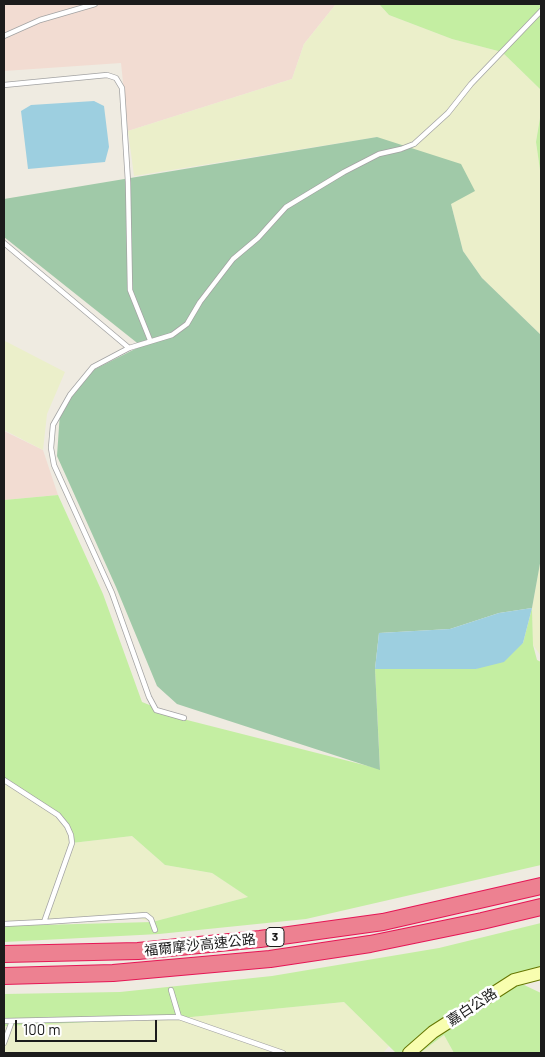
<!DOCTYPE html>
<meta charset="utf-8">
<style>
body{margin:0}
#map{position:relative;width:545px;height:1057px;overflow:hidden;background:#efebe1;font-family:Barlow,sans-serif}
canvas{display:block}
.frame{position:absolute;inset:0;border:5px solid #1c1c1c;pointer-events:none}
.scale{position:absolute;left:15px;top:1020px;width:142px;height:22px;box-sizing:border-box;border:2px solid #1c1c1c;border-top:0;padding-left:6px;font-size:15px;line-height:18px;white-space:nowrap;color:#1c1c1c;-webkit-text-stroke:4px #fff;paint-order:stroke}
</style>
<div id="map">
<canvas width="545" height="1057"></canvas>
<div class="frame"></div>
<div class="scale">100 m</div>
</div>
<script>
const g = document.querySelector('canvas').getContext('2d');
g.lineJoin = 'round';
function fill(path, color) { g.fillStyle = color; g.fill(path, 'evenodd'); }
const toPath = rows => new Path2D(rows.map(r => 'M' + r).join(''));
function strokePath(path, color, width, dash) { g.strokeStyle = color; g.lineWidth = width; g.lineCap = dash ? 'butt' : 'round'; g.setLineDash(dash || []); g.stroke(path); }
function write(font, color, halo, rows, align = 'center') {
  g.font = font + ' Barlow,"Noto Sans TC",sans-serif'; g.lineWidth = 5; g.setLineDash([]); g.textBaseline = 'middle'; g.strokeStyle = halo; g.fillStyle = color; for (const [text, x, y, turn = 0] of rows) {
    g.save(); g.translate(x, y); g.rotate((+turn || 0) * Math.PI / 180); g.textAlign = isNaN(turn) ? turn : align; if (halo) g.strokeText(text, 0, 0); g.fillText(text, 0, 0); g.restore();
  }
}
fill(toPath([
 [4,4,336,4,304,44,292,79,128,131,121,63,4,71],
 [4,431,43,450,58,495,4,500]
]), '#f2dcd2');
fill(toPath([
 [336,4,379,4,389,15,452,39,502,52,541,90,541,112,536,142,541,177,541,335,482,278,463,251,451,204,377,137,134,176,128,131,292,79,304,44],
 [5,341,65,372,47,414,43,450,4,430],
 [541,558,541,656,533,645,532,608],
 [4,781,62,820,70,832,72,843,132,836,165,865,212,873,248,897,152,922,138,918,4,924],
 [344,1002,389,1046,383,1053,4,1053,4,1026,181,1018],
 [444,1035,454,1053,420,1053]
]), '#ebefca');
fill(toPath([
 [379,4,541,4,541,90,502,52,452,39,389,15],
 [541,112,541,177,536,142],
 [58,495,103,594,142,702,187,720,380,769,375,669,476,669,523,643,532,608,533,645,537,660,541,662,541,865,306,919,159,934,4,942,4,926,152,922,248,897,212,873,165,865,132,836,72,843,70,832,62,820,4,781,4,500],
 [541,923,541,977,522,984,541,993,541,1053,454,1053,444,1035,420,1053,396,1053,344,1002,181,1018,4,1026,4,994,120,992,272,976,439,948]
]), '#c4eea2');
fill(toPath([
 [377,137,461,164,475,191,451,204,463,251,482,278,541,335,541,558,532,608,499,613,450,629,379,633,375,669,380,770,177,704,157,686,116,587,57,456,60,412,89,372,141,346,4,237,4,199]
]), '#a0c9a8');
fill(toPath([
 [94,101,104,106,109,147,105,162,28,169,21,111,31,105],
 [532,608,523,643,504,662,476,669,375,669,379,633,450,629,499,613]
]), '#9dcfe0');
const lane = toPath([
 [4,36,40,20,95,4],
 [4,85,107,75,116,78,122,88,128,182,130,290,150,340],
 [4,243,129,348],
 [184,718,156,710,149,697,112,593,54,465,51,448,53,425,70,395,93,367,129,348,172,335,187,324,200,302,233,259,258,238,286,207,344,172,379,154,401,149,414,144,448,113,471,84,541,11],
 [4,780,58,815,67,826,71,835,72,843,44,922,4,924],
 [44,922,146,915,151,919,155,930],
 [171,990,179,1017],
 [4,1021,179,1017,283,1053],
 [4,1043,12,1021]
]);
const secondary = toPath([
 [409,1053,433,1032,514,980,541,973]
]);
const highway = toPath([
 [4,954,138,951,260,939,383,922,541,886],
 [4,976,113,973,270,959,370,944,482,921,541,907]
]);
strokePath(lane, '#a3a3a3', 6);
strokePath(secondary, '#657600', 14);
strokePath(highway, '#e51655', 18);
strokePath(lane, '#fff', 4.5);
strokePath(secondary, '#f8feaf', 12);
strokePath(highway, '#ed8191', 16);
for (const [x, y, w] of [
 [275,937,18]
]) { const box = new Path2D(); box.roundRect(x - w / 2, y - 9.5, w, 19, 4); g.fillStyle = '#fff'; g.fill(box); strokePath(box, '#1c1c1c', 1); }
write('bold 12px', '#1c1c1c', null, [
 ["3",275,937]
]);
write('14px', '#1c1c1c', '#fff', [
 ["福爾摩沙高速公路",200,945,-6],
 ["嘉白公路",472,1007,-33]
]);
</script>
